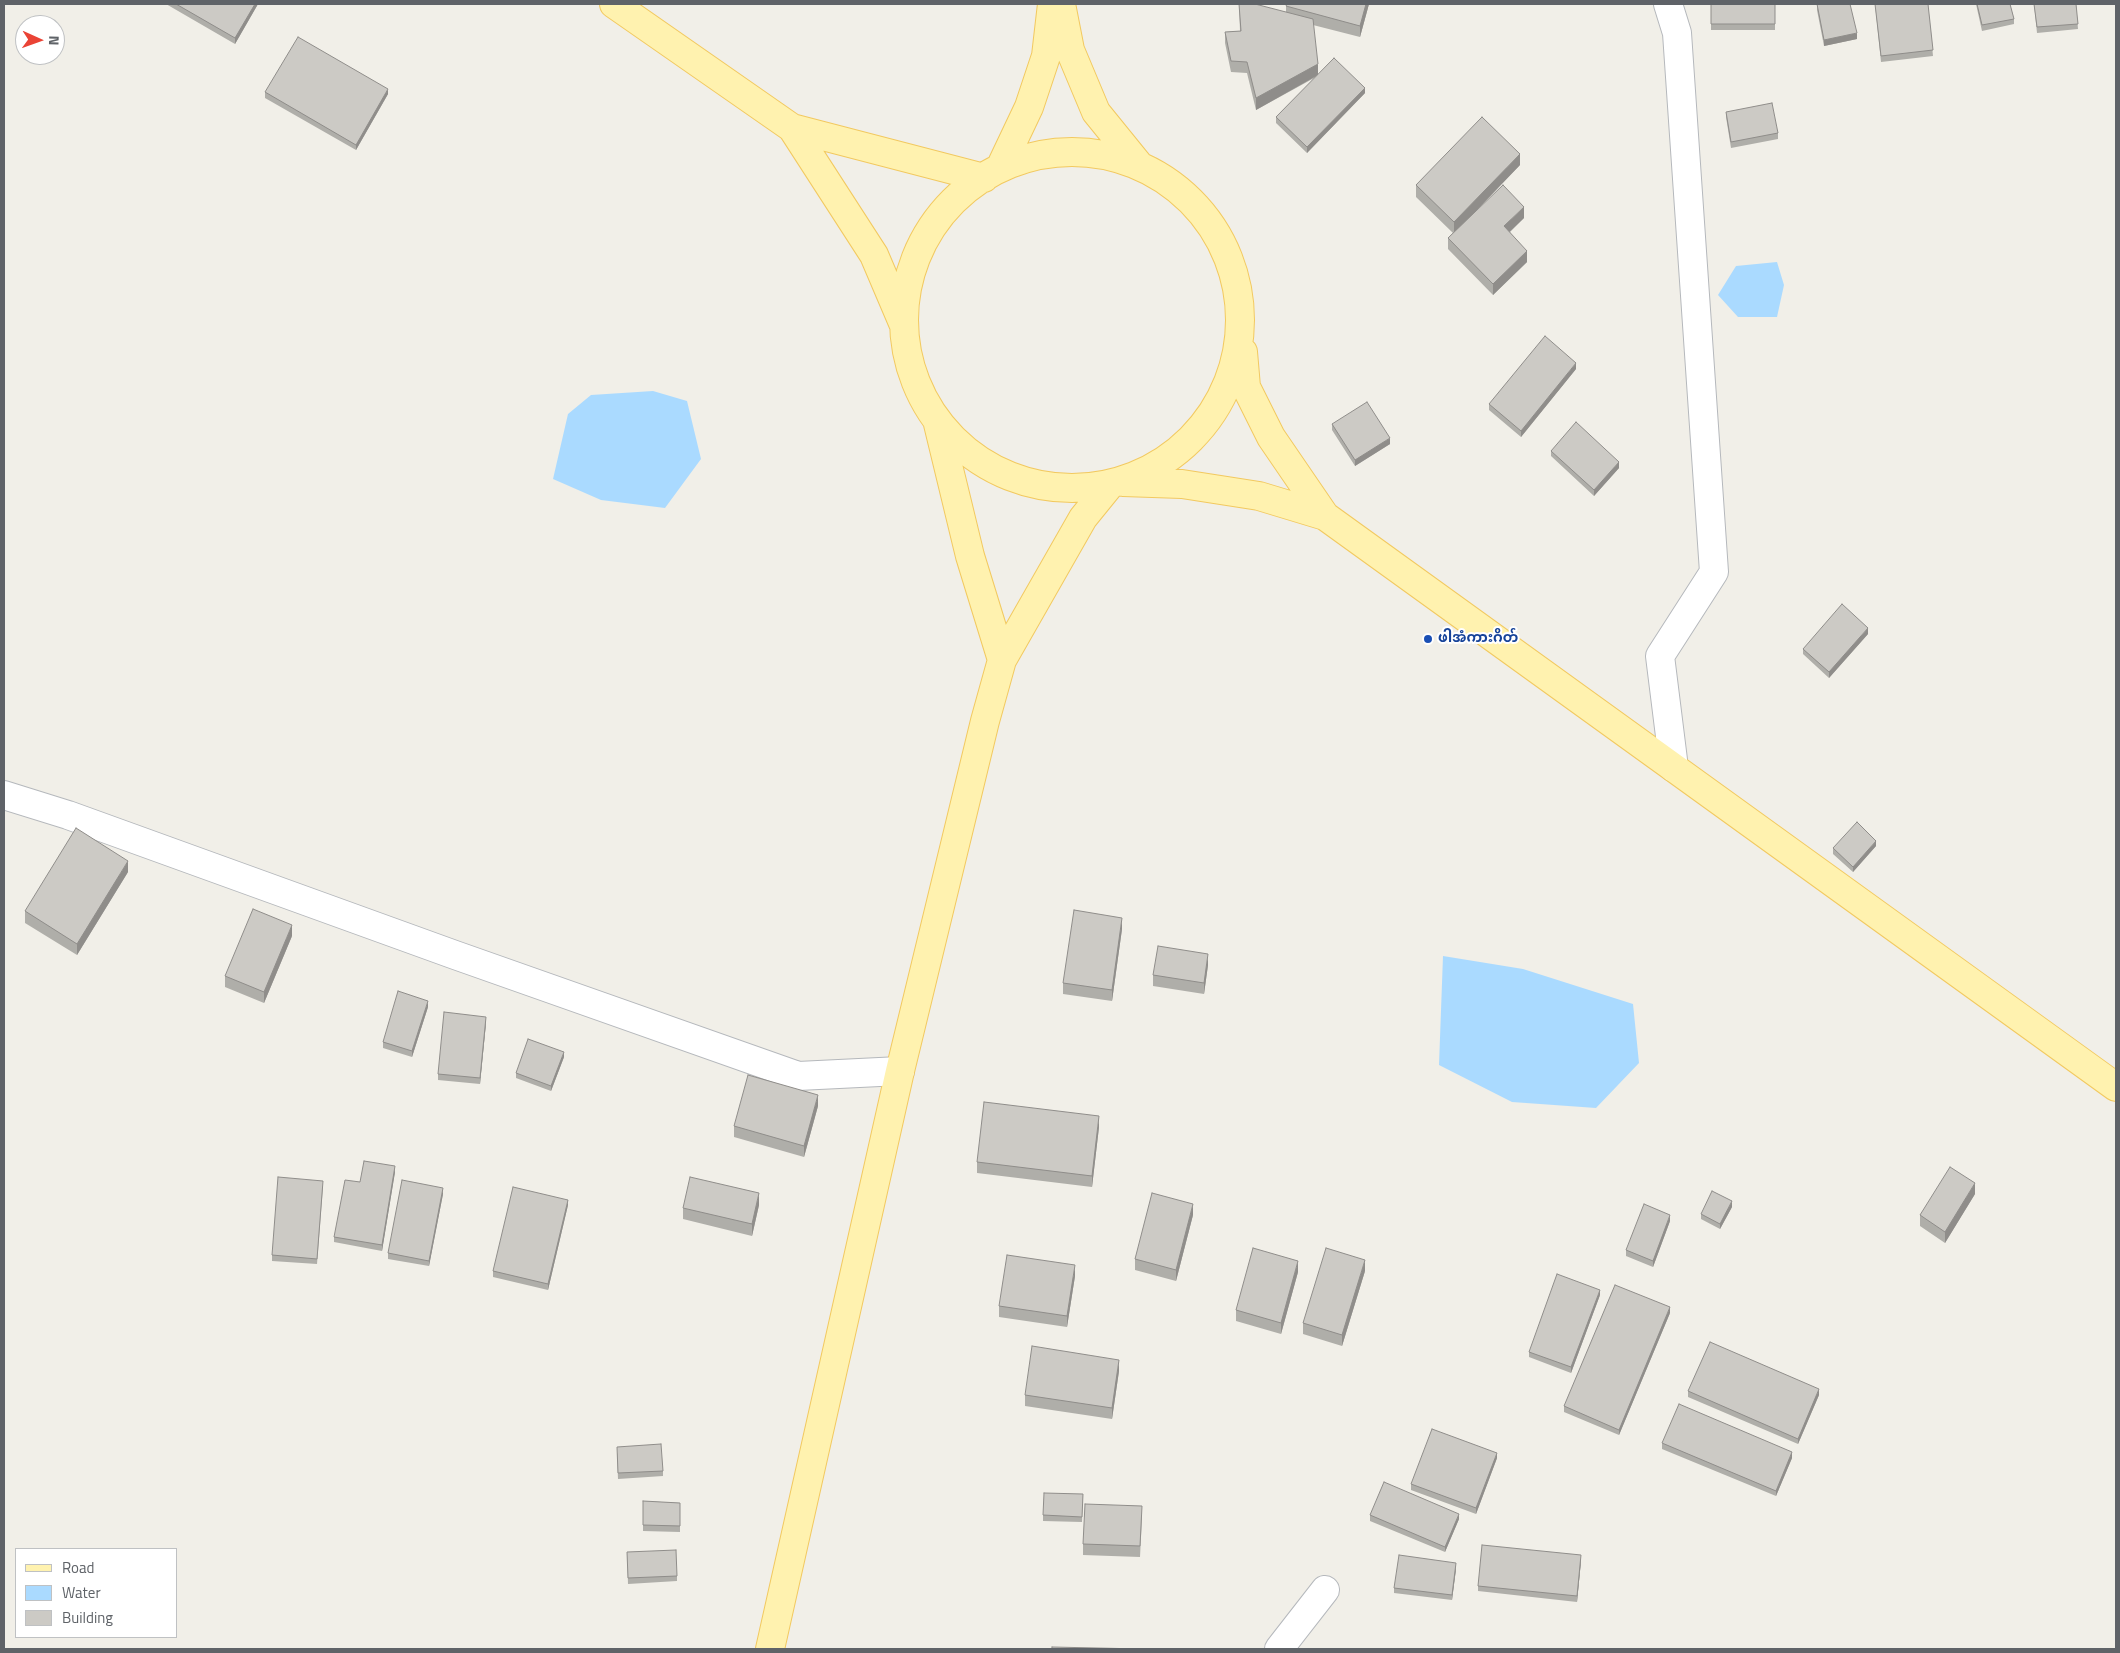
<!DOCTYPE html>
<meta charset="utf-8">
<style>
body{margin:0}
#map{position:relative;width:2120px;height:1653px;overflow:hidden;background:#f1efe8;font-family:"Titillium Web",sans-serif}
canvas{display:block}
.frame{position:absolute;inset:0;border:5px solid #5f6368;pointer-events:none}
.legend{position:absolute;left:15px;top:1548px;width:162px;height:90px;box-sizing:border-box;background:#fff;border:1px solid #bfc1c3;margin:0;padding:6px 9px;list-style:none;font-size:15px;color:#5f6368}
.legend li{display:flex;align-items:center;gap:10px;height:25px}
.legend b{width:25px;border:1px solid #bfc1c3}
.north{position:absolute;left:15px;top:15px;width:50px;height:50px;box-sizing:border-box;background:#fff;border:1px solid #bfc1c3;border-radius:50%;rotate:92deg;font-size:14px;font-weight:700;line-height:20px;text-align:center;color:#5f6368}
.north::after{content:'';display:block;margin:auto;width:18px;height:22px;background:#ea4335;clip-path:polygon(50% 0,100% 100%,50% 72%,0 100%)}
</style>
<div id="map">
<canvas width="2120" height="1653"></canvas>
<div class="frame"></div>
<ul class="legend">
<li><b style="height:6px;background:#fff2af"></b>Road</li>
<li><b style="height:14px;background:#aadaff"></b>Water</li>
<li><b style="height:14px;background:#cccac5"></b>Building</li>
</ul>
<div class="north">N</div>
</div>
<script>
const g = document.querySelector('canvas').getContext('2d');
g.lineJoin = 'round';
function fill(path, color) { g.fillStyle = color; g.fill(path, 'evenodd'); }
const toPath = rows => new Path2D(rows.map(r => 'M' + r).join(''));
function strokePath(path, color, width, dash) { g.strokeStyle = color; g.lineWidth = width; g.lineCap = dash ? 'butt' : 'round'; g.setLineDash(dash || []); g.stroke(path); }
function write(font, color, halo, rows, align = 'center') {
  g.font = font + ' "Titillium Web","Noto Sans Myanmar",sans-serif'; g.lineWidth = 4; g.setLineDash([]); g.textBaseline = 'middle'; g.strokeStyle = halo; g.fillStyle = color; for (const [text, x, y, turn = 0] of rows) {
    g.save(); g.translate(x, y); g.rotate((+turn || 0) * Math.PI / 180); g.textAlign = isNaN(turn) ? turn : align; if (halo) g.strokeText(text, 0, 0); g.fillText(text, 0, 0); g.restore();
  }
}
fill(toPath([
 [1777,262,1784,285,1777,317,1738,317,1718,295,1736,266],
 [653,391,687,401,701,459,665,508,601,500,553,479,568,414,591,395],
 [1443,956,1523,969,1633,1004,1639,1063,1596,1108,1512,1102,1439,1065]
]), '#aadaff');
const minor = toPath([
 [1668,4,1677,33,1714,572,1660,656,1674,768],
 [4,795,68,815,455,955,798,1076,900,1071],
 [1279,1649,1325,1590]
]);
const major = toPath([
 [614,4,792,128,984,178],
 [1061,4,1070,50,1096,112,1139,165],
 [792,128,874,255,903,323],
 '904 320a168 168 0 1 1 336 0a168 168 0 1 1-336 0Z',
 [1001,166,1029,107,1046,56,1052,4],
 [1243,352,1246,387,1271,437,1325,516],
 [938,424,970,556,1002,660],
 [1123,482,1182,484,1259,496,1325,516,2116,1087],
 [770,1649,900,1071,985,721,1002,660,1083,518,1109,486]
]);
strokePath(minor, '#b5b8bc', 30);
strokePath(major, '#f2c960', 30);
strokePath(minor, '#fff', 28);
strokePath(major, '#fff2af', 28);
fill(toPath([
 [166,4,258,4,235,44],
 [1239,4,1286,12,1286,6,1369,4,1360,37,1313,25,1318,74,1365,93,1307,153,1276,123,1276,117,1316,77,1256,110,1247,73,1231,72,1225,43,1225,32,1240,31],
 [1711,4,1775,4,1775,30,1711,30],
 [1817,4,1857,39,1824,46,1817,10],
 [1875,4,1928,4,1933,56,1881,62],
 [1976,4,2010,4,2014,19,2014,24,1982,31],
 [2034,4,2076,4,2078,29,2037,33],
 [265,92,388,94,356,150,265,98],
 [1726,112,1778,133,1778,139,1731,148,1726,117],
 [1520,165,1464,223,1524,218,1510,232,1527,262,1493,295,1448,249,1448,238,1453,233,1416,197,1416,185],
 [1576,369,1521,437,1489,410,1489,404],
 [1332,424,1390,444,1355,466,1332,430],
 [1551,451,1619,468,1594,496,1551,456],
 [1868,634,1829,678,1803,654,1803,649],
 [1876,846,1853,872,1833,854,1833,848],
 [128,872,77,955,25,923,25,911],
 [1122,929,1112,1001,1063,994,1063,983],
 [292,936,264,1003,225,987,225,976],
 [1208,965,1204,994,1153,986,1153,975],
 [428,1007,412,1057,383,1048,383,1042],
 [486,1023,480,1084,438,1080,438,1074],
 [564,1057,551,1091,516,1078,516,1073],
 [818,1106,804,1157,734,1137,734,1126],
 [1099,1127,1092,1187,977,1173,977,1162],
 [395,1172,382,1251,334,1242,334,1237],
 [323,1186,317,1264,272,1261,272,1255],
 [443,1194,429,1266,388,1259,388,1253],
 [1975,1194,1945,1243,1920,1226,1920,1215],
 [568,1205,548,1290,493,1277,493,1271],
 [759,1205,752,1236,683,1219,683,1208],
 [1732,1207,1720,1229,1701,1219,1701,1214],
 [1193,1215,1176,1281,1135,1270,1135,1259],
 [1670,1221,1653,1267,1626,1256,1626,1250],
 [1365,1271,1342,1346,1303,1334,1303,1323],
 [1298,1272,1281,1334,1236,1321,1236,1310],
 [1075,1276,1067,1327,999,1317,999,1306],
 [1600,1295,1571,1373,1529,1357,1529,1352],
 [1670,1313,1619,1435,1564,1412,1564,1406],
 [1119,1371,1112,1419,1025,1406,1025,1395],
 [1688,1391,1819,1395,1798,1444,1688,1397],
 [1662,1443,1792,1458,1776,1496,1662,1449],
 [617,1453,663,1471,663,1476,618,1479],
 [1497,1458,1476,1514,1411,1490,1411,1484],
 [1083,1494,1082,1522,1043,1521,1043,1515],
 [643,1501,680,1503,680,1532,643,1531],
 [1370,1515,1459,1519,1445,1552,1370,1521],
 [1142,1517,1140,1557,1083,1555,1083,1544],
 [627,1552,677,1576,677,1581,628,1584],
 [1581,1561,1577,1602,1478,1591,1478,1586],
 [1456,1569,1452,1600,1394,1593,1394,1588]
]), '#afaea9');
fill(toPath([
 [255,4,258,4,235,44,235,38],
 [1366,4,1369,4,1360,37,1360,26],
 [1857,33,1857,39,1824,46,1824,40],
 [1318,64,1318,75,1256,110,1256,98],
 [1365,88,1365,93,1307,153,1307,147],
 [388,89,388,94,356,150,356,145],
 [1520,154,1520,165,1454,234,1454,222],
 [1524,207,1524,218,1504,237,1504,226],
 [1527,251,1527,262,1493,295,1493,284],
 [1576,363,1576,369,1521,437,1521,431],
 [1390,438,1390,444,1355,466,1355,460],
 [1619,462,1619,468,1594,496,1594,490],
 [1868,628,1868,634,1829,678,1829,672],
 [1876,841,1876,846,1853,872,1853,867],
 [128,861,128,872,77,955,77,944],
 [1122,918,1122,929,1112,1001,1112,990],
 [292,925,292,936,264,1003,264,992],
 [1208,954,1208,965,1204,994,1204,983],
 [428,1001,428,1007,412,1057,412,1051],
 [486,1017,486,1023,480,1084,480,1078],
 [564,1052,564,1057,551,1091,551,1086],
 [818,1095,818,1106,804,1157,804,1146],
 [1099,1116,1099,1127,1092,1187,1092,1176],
 [395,1166,395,1172,382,1251,382,1245],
 [1975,1183,1975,1194,1945,1243,1945,1232],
 [443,1188,443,1194,429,1266,429,1261],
 [759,1193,759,1205,752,1236,752,1224],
 [568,1200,568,1205,548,1290,548,1284],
 [1732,1201,1732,1207,1720,1229,1720,1224],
 [1193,1204,1193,1215,1176,1281,1176,1270],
 [1670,1215,1670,1221,1653,1267,1653,1261],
 [1365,1260,1365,1271,1342,1346,1342,1335],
 [1298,1261,1298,1272,1281,1334,1281,1323],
 [1075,1265,1075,1276,1067,1327,1067,1316],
 [1600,1290,1600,1295,1571,1373,1571,1367],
 [1670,1307,1670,1313,1619,1435,1619,1430],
 [1119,1360,1119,1371,1112,1419,1112,1408],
 [1819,1389,1819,1395,1798,1444,1798,1439],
 [1792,1452,1792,1458,1776,1496,1776,1491],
 [1497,1453,1497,1458,1476,1514,1476,1508],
 [1459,1514,1459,1519,1445,1552,1445,1547],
 [1581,1555,1581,1561,1577,1602,1577,1596],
 [1456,1563,1456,1569,1452,1600,1452,1595]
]), '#8f8d8a');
const building = toPath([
 [176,4,255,4,235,38,176,4],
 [1239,4,1255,4,1313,19,1318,64,1256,98,1247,62,1231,61,1225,32,1241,31,1239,4],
 [1287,4,1366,4,1360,26,1286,6,1287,4],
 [1711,4,1775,4,1775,24,1711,24,1711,4],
 [1817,4,1850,4,1857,33,1824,40,1817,4],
 [1875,4,1928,4,1933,50,1881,56,1875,4],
 [1977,4,2010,4,2014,19,1982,25,1977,4],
 [2034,4,2076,4,2078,24,2037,27,2034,4],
 [298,37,388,89,356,145,265,92,298,37],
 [1334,58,1365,88,1307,147,1276,117,1334,58],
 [1772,103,1778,133,1731,142,1726,112,1772,103],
 [1482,117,1520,154,1454,222,1416,185,1482,117],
 [1503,185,1524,207,1504,226,1527,251,1493,284,1448,238,1503,185],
 [1545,336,1576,363,1521,431,1489,404,1545,336],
 [1367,402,1390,438,1355,460,1332,424,1367,402],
 [1576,422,1619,462,1594,490,1551,451,1576,422],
 [1842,604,1868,628,1829,672,1803,649,1842,604],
 [1857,822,1876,841,1853,867,1833,848,1857,822],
 [76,828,128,861,77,944,25,911,76,828],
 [253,909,292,925,264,992,225,976,253,909],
 [1074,910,1122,918,1112,990,1063,983,1074,910],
 [1158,946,1208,954,1204,983,1153,975,1158,946],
 [398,991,428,1001,412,1051,383,1042,398,991],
 [444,1012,486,1017,480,1078,438,1074,444,1012],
 [528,1039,564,1052,551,1086,516,1073,528,1039],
 [748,1075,818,1095,804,1146,734,1126,748,1075],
 [984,1102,1099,1116,1092,1176,977,1162,984,1102],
 [364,1161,395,1166,382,1245,334,1237,345,1180,360,1182,364,1161],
 [1950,1167,1975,1183,1945,1232,1920,1215,1950,1167],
 [278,1177,323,1181,317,1259,272,1255,278,1177],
 [690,1177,759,1193,752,1224,683,1208,690,1177],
 [402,1180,443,1188,429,1261,388,1253,402,1180],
 [513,1187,568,1200,548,1284,493,1271,513,1187],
 [1712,1191,1732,1201,1720,1224,1701,1214,1712,1191],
 [1152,1193,1193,1204,1176,1270,1135,1259,1152,1193],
 [1644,1204,1670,1215,1653,1261,1626,1250,1644,1204],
 [1253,1248,1298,1261,1281,1323,1236,1310,1253,1248],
 [1326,1248,1365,1260,1342,1335,1303,1323,1326,1248],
 [1007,1255,1075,1265,1067,1316,999,1306,1007,1255],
 [1557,1274,1600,1290,1571,1367,1529,1352,1557,1274],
 [1615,1285,1670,1307,1619,1430,1564,1406,1615,1285],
 [1710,1342,1819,1389,1798,1439,1688,1391,1710,1342],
 [1032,1346,1119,1360,1112,1408,1025,1395,1032,1346],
 [1679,1404,1792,1452,1776,1491,1662,1443,1679,1404],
 [1432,1429,1497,1453,1476,1508,1411,1484,1432,1429],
 [661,1444,663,1471,618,1473,617,1447,661,1444],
 [1384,1482,1459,1514,1445,1547,1370,1515,1384,1482],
 [1044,1493,1083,1494,1082,1517,1043,1515,1044,1493],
 [643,1501,680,1503,680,1526,643,1525,643,1501],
 [1085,1504,1142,1506,1140,1546,1083,1544,1085,1504],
 [1482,1545,1581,1555,1577,1596,1478,1586,1482,1545],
 [676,1550,677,1576,628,1578,627,1552,676,1550],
 [1399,1555,1456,1563,1452,1595,1394,1588,1399,1555],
 [1052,1647,1142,1649,1052,1649,1052,1647]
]);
fill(building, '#cccac5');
strokePath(building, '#8f8d8a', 1);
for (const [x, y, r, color] of [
 [1428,639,5,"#1a4fb4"]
]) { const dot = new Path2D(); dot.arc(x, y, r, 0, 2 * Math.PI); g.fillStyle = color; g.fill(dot); strokePath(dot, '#fff', 2); }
write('bold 14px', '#164399', '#fff', [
 ["ဖါအံကားဂိတ်",1438,639]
], 'left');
</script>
